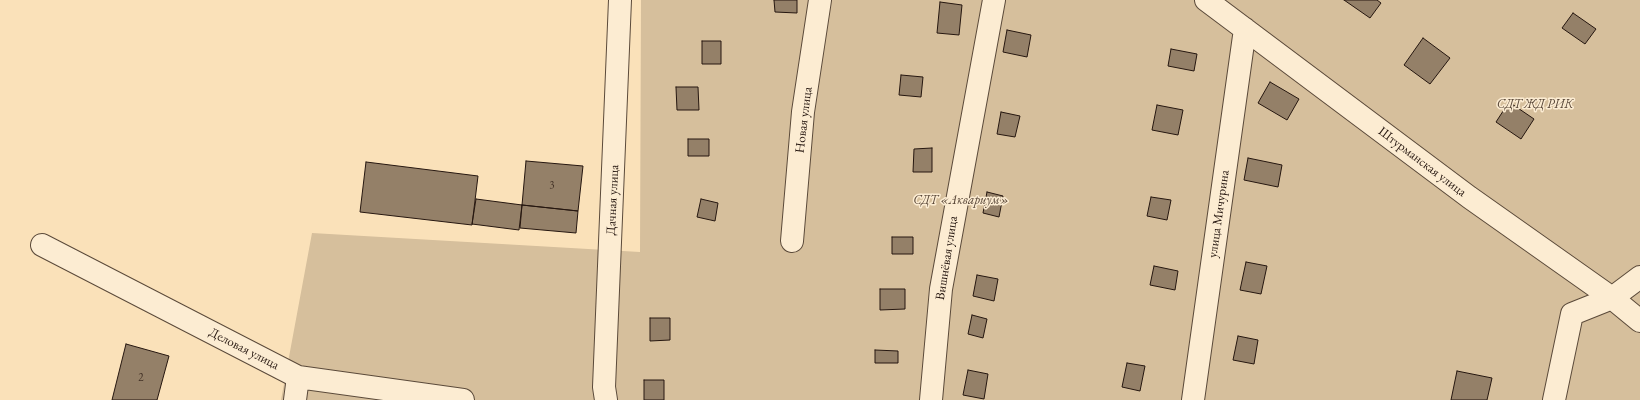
<!DOCTYPE html>
<meta charset="utf-8">
<style>
body{margin:0}
canvas{display:block;background:#fae1b9}
</style>
<canvas width="1640" height="400"></canvas>
<script>
const g = document.querySelector('canvas').getContext('2d');
g.lineJoin = 'round';
function fill(path, color) { g.fillStyle = color; g.fill(path, 'evenodd'); }
const toPath = rows => new Path2D(rows.map(r => 'M' + r).join(''));
function strokePath(path, color, width, dash) { g.strokeStyle = color; g.lineWidth = width; g.lineCap = dash ? 'butt' : 'round'; g.setLineDash(dash || []); g.stroke(path); }
function write(font, color, halo, rows, align = 'center') {
  g.font = font + ' "EB Garamond",serif'; g.lineWidth = 3; g.setLineDash([]); g.textBaseline = 'middle'; g.strokeStyle = halo; g.fillStyle = color; for (const [text, x, y, turn = 0] of rows) {
    g.save(); g.translate(x, y); g.rotate((+turn || 0) * Math.PI / 180); g.textAlign = isNaN(turn) ? turn : align; if (halo) g.strokeText(text, 0, 0); g.fillText(text, 0, 0); g.restore();
  }
}
fill(toPath([
 [641,0,1640,0,1640,400,281,400,312,233,640,252]
]), '#d6bf9c');
const building = toPath([
 [774,0,797,0,797,13,775,12,774,0],
 [1344,0,1377,0,1381,3,1370,18,1344,0],
 [940,2,962,5,959,35,937,33,940,2],
 [1573,13,1596,29,1585,44,1562,28,1573,13],
 [1007,30,1031,35,1027,57,1003,52,1007,30],
 [1423,38,1450,58,1430,84,1404,65,1423,38],
 [702,41,721,41,721,64,702,64,702,41],
 [1171,49,1197,54,1194,71,1168,66,1171,49],
 [901,75,923,77,921,97,899,95,901,75],
 [1270,82,1299,99,1287,120,1258,103,1270,82],
 [676,87,698,87,699,110,677,110,676,87],
 [1509,102,1534,119,1521,139,1496,122,1509,102],
 [1157,105,1183,110,1178,135,1152,130,1157,105],
 [1001,112,1020,116,1015,137,997,134,1001,112],
 [688,139,709,139,709,156,688,156,688,139],
 [932,148,932,172,913,172,914,149,932,148],
 [1248,158,1282,165,1278,187,1244,180,1248,158],
 [526,161,583,166,578,211,522,205,526,161],
 [366,162,478,176,472,225,360,212,366,162],
 [987,192,1003,196,999,217,983,213,987,192],
 [1151,197,1171,200,1167,220,1147,216,1151,197],
 [476,199,522,205,519,230,472,224,476,199],
 [701,199,718,203,715,221,697,217,701,199],
 [522,205,578,211,576,233,520,228,522,205],
 [892,237,913,237,913,254,892,254,892,237],
 [1246,262,1267,266,1261,294,1240,290,1246,262],
 [1154,266,1178,271,1175,290,1150,285,1154,266],
 [977,275,998,279,994,301,973,296,977,275],
 [880,289,905,289,905,309,880,310,880,289],
 [972,315,987,319,983,338,968,334,972,315],
 [650,318,670,318,670,340,650,341,650,318],
 [1238,336,1258,340,1254,364,1233,360,1238,336],
 [126,344,169,356,157,400,112,400,126,344],
 [875,350,898,351,898,363,875,363,875,350],
 [1127,363,1145,366,1140,391,1122,387,1127,363],
 [968,370,988,374,984,399,963,395,968,370],
 [1457,371,1492,378,1487,400,1451,400,1457,371],
 [644,380,664,380,664,400,644,400,644,380]
]);
fill(building, '#948068');
strokePath(building, '#261710', 1);
const minor = toPath([
 [1206,0,1469,197,1612,298,1640,321],
 [792,241,803,112,820,0],
 [42,245,298,377,463,400],
 [295,400,298,377],
 [606,400,604,387,620,0],
 [931,400,941,289,994,0],
 [1193,400,1245,29],
 [1554,400,1572,314,1612,298,1640,277]
]);
strokePath(minor, '#5b4a3a', 24);
strokePath(minor, '#fcecd2', 22);
write('11px', '#423126', null, [
 ["3",552,186],
 ["2",141,378]
]);
write('italic 13px', '#5b493a', '#fcecd2', [
 ["СДТ ЖД РИК",1535,104],
 ["СДТ «Аквариум»",961,200]
]);
write('13px', '#261710', '#fcecd2', [
 ["Новая улица",804,120,-83],
 ["Штурманская улица",1422,162,37],
 ["Дачная улица",613,200,-87],
 ["улица Мичурина",1219,214,-82],
 ["Вишнёвая улица",947,258,-81],
 ["Деловая улица",244,349,27]
]);
</script>
